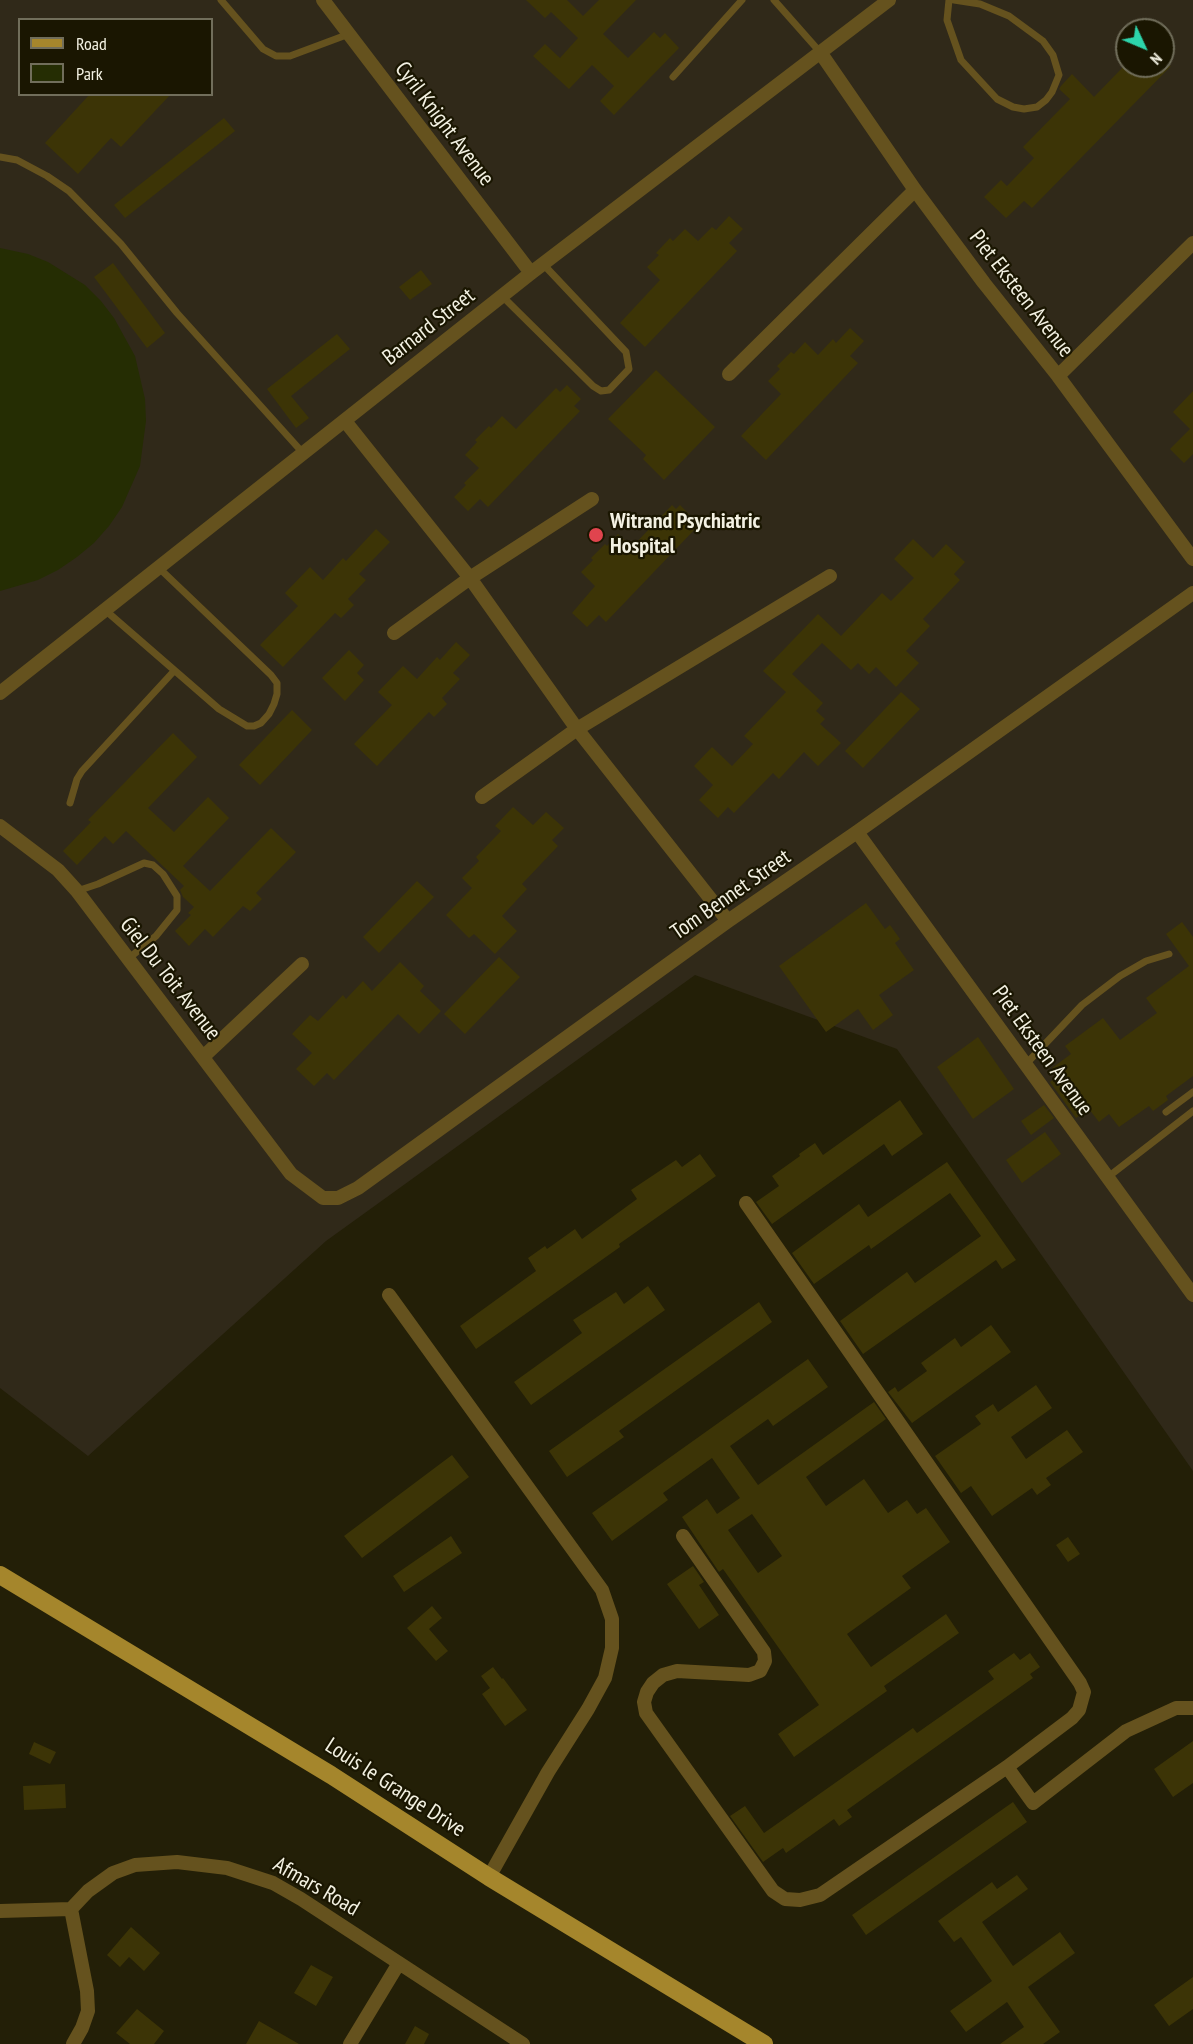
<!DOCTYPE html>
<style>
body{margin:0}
#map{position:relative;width:1193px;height:2044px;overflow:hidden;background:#231f07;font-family:"PT Sans Narrow",sans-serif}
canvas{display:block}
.legend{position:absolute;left:18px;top:18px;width:195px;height:78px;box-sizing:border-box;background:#1a1601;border:2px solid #716e5b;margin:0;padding:8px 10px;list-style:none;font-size:18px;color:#f3f1e2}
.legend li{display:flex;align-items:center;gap:12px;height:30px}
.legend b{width:30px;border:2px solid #716e5b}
.north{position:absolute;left:1115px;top:18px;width:60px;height:60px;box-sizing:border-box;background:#1a1601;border:2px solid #716e5b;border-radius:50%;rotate:134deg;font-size:16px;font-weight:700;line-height:24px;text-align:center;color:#f3f1e2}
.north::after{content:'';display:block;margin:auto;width:21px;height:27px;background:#2dd4ab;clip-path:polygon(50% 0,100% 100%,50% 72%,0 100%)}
</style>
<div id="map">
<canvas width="1193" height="2044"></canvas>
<ul class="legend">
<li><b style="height:8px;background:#a5862c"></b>Road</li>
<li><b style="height:16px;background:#252d03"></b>Park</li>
</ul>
<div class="north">N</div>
</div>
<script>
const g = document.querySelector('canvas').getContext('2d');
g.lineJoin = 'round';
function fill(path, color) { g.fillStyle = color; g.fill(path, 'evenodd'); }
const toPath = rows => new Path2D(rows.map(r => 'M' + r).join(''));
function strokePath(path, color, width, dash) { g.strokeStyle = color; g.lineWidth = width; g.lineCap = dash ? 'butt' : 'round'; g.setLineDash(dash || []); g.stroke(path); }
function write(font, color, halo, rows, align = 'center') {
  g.font = font + ' "PT Sans Narrow",sans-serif'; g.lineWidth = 4.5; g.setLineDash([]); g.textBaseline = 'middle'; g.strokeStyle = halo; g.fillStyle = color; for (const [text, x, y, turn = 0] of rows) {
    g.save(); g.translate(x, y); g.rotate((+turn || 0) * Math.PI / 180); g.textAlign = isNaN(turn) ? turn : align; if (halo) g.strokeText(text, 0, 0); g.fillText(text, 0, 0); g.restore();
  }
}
fill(toPath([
 [0,0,1193,0,1193,1471,897,1049,695,975,326,1241,88,1456,0,1388],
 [20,20,212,20,212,94,20,94],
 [1127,30,1163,30,1163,66,1127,66]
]), '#302919');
fill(toPath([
 [0,248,28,254,48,262,85,285,101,301,114,318,135,356,145,399,146,421,140,466,122,507,109,526,94,543,77,557,58,570,38,580,0,591]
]), '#252d03');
fill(toPath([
 [526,0,567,0,583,16,599,0,636,0,603,34,628,58,654,32,660,38,665,33,679,48,614,115,600,101,614,86,592,65,569,89,533,56,545,44,560,58,578,38,551,12,545,18],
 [1124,66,1171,66,1032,208,1024,201,1006,218,984,197,1001,180,1007,186,1034,158,1023,147,1070,99,1059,89,1061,86,1072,74,1094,97],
 [90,94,171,94,121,147,111,138,78,174,45,143],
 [224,118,235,131,125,218,114,205],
 [729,216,743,229,729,243,737,251,645,347,620,323,660,280,647,267,659,255,656,253,670,238,673,241,685,229,698,241,712,227,716,230],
 [113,263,165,333,147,348,94,277],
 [421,270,432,284,410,300,399,287],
 [850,328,864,341,850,356,858,363,766,460,741,436,781,394,768,381,780,369,777,366,791,352,794,354,805,342,818,355,833,339,836,343],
 [337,334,350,349,291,396,309,418,296,428,267,389],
 [656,370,715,427,664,480,643,459,646,455,608,419],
 [567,385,581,399,574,406,580,411,488,507,480,499,468,511,454,497,466,485,464,483,479,468,465,455,477,442,475,440,489,426,491,428,502,416,516,429,556,388,560,392],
 [1193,391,1193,454,1184,463,1170,449,1190,429,1173,412],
 [672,505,676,509,680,505,694,519,691,523,696,528,606,622,599,615,587,627,572,613,595,586,581,572,593,560,591,558,605,544,607,546,618,534,632,547],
 [376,529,390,542,359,574,366,580,348,599,354,605,341,618,335,613,283,667,260,645,298,606,285,593,310,567,323,580,343,558,346,561],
 [913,539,933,558,946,544,965,562,954,574,960,580,923,619,930,626,906,651,919,663,896,687,876,667,869,674,858,663,851,670,822,643,792,674,823,703,816,711,825,719,820,724,841,743,818,766,804,752,779,779,773,773,734,813,728,807,718,818,699,800,713,785,694,766,712,747,732,766,753,744,744,736,786,692,763,671,818,614,841,636,882,593,891,601,914,578,894,559],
 [456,642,470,655,453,673,460,679,442,698,447,704,434,717,429,712,377,766,354,744,392,705,378,692,403,666,417,679,437,657,440,660],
 [349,650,364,665,357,673,364,680,345,701,322,678],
 [901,692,920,709,863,768,845,751],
 [292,710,312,730,260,785,239,765],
 [173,733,197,757,148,808,174,832,208,797,229,818,183,866,210,891,271,828,296,852,256,893,262,899,250,911,243,906,213,937,205,929,189,946,175,931,191,915,188,913,194,907,183,897,180,890,184,886,126,831,113,844,105,836,77,865,63,851,91,822,88,820],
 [513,807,533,825,546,812,564,828,552,840,558,846,522,884,527,889,502,916,517,931,495,954,474,934,469,938,446,915,472,888,462,878,479,861,476,857,501,831,495,826],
 [417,881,434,897,379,953,363,937],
 [866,903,885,929,890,925,900,939,895,943,914,970,879,995,893,1015,873,1030,858,1009,826,1032,779,966],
 [1182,922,1193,937,1193,1076,1166,1096,1168,1100,1153,1111,1149,1106,1119,1127,1109,1114,1099,1122,1089,1109,1076,1118,1050,1082,1058,1076,1052,1068,1071,1054,1065,1046,1103,1018,1120,1040,1157,1013,1146,998,1189,966,1166,934],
 [499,957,520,977,465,1034,444,1014],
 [400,962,424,986,420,991,441,1011,419,1034,398,1014,334,1080,327,1073,314,1086,296,1069,312,1053,292,1034,310,1015,318,1021,343,995,346,999,363,981,372,991],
 [978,1037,1014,1089,973,1119,937,1067],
 [900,1100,923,1134,892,1156,884,1144,772,1224,756,1202,779,1186,772,1176,800,1156,799,1154,815,1143,823,1155],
 [1044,1105,1054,1118,1031,1135,1021,1121],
 [1045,1132,1061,1154,1022,1183,1006,1160],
 [700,1154,716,1176,619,1244,620,1247,476,1349,460,1326,536,1271,528,1258,545,1246,547,1249,575,1229,582,1239,637,1199,631,1190,676,1160,682,1167],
 [947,1162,1016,1260,1002,1269,996,1260,863,1354,840,1321,907,1272,915,1283,981,1236,950,1193,871,1249,869,1245,814,1284,792,1253,859,1204,868,1217],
 [648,1286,665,1310,531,1405,514,1382,582,1333,573,1320,616,1292,624,1304],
 [759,1302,772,1322,619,1431,624,1437,567,1477,549,1451],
 [991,1325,1011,1352,912,1423,888,1392,895,1387,898,1392,927,1371,921,1363,955,1338,961,1347],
 [808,1359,828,1387,773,1426,768,1419,730,1446,758,1485,874,1402,886,1419,806,1477,826,1506,864,1479,888,1513,907,1500,917,1514,926,1508,950,1542,902,1576,911,1588,847,1634,871,1667,946,1614,959,1633,884,1686,887,1691,794,1757,778,1734,819,1705,723,1569,719,1572,682,1517,707,1499,717,1514,740,1498,712,1458,663,1493,668,1500,612,1541,592,1513],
 [752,1514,782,1556,758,1573,728,1530],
 [1036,1385,1052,1408,1011,1437,1026,1459,1067,1430,1083,1452,1046,1478,1051,1485,1037,1495,1032,1488,992,1516,971,1486,961,1493,935,1456,981,1424,975,1416,993,1404,998,1412],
 [452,1455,469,1477,362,1558,344,1536],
 [451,1536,462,1553,404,1592,393,1576],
 [1068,1537,1080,1554,1068,1562,1056,1545],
 [693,1566,704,1582,699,1585,719,1615,699,1629,667,1584],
 [432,1606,442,1618,429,1629,448,1651,436,1661,407,1628],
 [1014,1653,1020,1660,1030,1653,1040,1667,1030,1674,1033,1678,847,1810,852,1817,839,1826,834,1819,786,1853,783,1848,763,1862,730,1816,745,1806,764,1833,913,1728,917,1733,994,1679,988,1671],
 [493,1667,502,1679,503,1678,527,1710,505,1726,482,1694,490,1688,481,1676],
 [1193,1741,1193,1783,1173,1797,1154,1769],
 [34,1742,56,1752,50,1764,29,1754],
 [65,1784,66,1808,24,1810,23,1786],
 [1013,1802,1027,1822,866,1935,852,1915],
 [1017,1875,1028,1889,982,1922,1013,1966,1060,1932,1075,1953,1028,1987,1060,2032,1043,2044,1000,2044,1024,2027,1007,2002,966,2032,950,2011,992,1981,961,1937,954,1942,938,1921,992,1882,997,1889],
 [131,1927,160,1953,144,1971,129,1957,120,1967,107,1955],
 [311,1965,333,1977,316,2006,294,1993],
 [1193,1977,1193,2009,1169,2026,1154,2005],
 [137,2009,164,2031,154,2044,130,2044,116,2033],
 [259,2021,299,2044,246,2044],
 [415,2026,429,2034,424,2044,405,2044]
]), '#3c3406');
strokePath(toPath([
 [221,0,263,49,276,56,290,56,349,34],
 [774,0,820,52],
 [949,0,947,20,961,60,997,99,1013,107,1024,109,1037,107,1046,100,1052,92,1059,75,1053,55,1043,41,1009,16,980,4,954,0],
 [673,77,742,0],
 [0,157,17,160,47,176,69,191,121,244,177,313,303,453],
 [502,296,593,386,601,391,609,390,629,369,626,352,543,264],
 [105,610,219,709,247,726,254,726,261,723,269,714,274,704,277,694,277,683,271,675,159,568],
 [70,803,77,779,82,771,174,671],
 [77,891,98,884,144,863,153,865,163,874,177,896,177,910,156,936,128,959],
 [1026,1064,1082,1005,1120,976,1146,961,1169,954],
 [1166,1112,1193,1092],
 [1108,1177,1193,1111]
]), '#65521e', 7);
strokePath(toPath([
 [323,0,531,273],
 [820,52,915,190,984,283,1058,376,1193,559],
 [729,374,915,190],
 [1058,376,1193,243],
 [345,421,470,578,577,729,728,921],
 [394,633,470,578,592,499],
 [0,693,531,273,889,0],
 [482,797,577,729,830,576],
 [0,826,58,870,77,891,291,1174,323,1198,338,1198,358,1188,728,921,857,832,1193,593],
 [857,832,1193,1295],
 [203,1057,302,964],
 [389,1295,602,1590,612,1619,612,1648,605,1678,588,1709,548,1772,489,1877],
 [683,1536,764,1652,765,1661,760,1671,749,1675,677,1671,663,1675,653,1683,647,1692,644,1702,646,1713,773,1891,785,1899,800,1900,820,1895,1007,1767,1072,1718,1079,1710,1084,1692,1080,1683,746,1203],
 [1007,1767,1033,1803,1126,1731,1176,1708,1193,1708],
 [71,1909,87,1991,88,2011,82,2028,73,2044],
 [0,1911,71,1909,88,1891,113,1873,135,1865,177,1862,227,1868,273,1883,301,1899,523,2044],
 [350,2044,399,1963]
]), '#65521e', 14);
strokePath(toPath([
 [0,1575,331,1775,489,1877,764,2044]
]), '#a5862c', 18);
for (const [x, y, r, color] of [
 [596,535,8,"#e0444e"]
]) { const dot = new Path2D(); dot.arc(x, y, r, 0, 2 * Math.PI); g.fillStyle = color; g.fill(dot); strokePath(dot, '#1a1601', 2); }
write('22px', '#f3f1e2', '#1a1601', [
 ["Cyril Knight Avenue",444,124,53],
 ["Piet Eksteen Avenue",1021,294,52],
 ["Barnard Street",429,327,-38],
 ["Tom Bennet Street",731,895,-35],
 ["Giel Du Toit Avenue",170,979,52],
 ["Piet Eksteen Avenue",1042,1051,54],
 ["Louis le Grange Drive",395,1788,33],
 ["Afmars Road",316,1887,30]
]);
write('bold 22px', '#f3f1e2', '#1a1601', [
 ["Witrand Psychiatric",610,522],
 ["Hospital",610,547]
], 'left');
</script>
